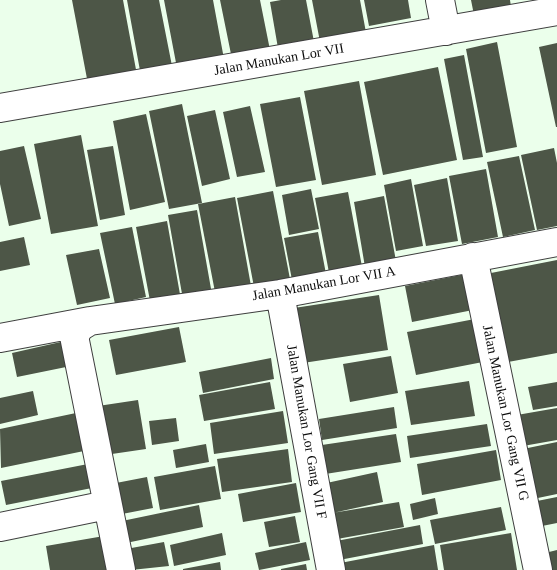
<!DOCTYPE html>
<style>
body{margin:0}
canvas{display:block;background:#ebffeb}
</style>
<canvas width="557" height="570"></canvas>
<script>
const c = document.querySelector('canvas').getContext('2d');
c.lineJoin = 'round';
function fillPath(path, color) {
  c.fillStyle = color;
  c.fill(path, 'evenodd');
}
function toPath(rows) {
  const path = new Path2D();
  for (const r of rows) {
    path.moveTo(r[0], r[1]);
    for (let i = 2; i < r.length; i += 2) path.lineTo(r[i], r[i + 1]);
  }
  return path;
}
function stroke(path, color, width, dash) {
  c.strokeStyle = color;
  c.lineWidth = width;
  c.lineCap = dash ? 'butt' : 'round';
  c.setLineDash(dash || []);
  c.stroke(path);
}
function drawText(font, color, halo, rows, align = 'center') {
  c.font = font + ' Georgia,serif';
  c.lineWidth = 5;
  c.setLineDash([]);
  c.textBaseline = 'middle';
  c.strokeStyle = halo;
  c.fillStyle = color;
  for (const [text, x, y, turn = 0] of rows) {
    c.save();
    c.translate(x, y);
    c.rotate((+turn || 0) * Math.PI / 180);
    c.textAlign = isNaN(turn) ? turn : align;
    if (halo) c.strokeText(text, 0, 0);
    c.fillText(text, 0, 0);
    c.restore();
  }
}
const building = toPath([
 [72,0,123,0,137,75,88,84],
 [127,0,159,0,173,71,141,76],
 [164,0,213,0,224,59,177,68],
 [220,0,260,0,270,50,232,59],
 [281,0,306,0,315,47,279,54,270,2],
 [312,0,360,0,367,38,321,47],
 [364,0,408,0,411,18,369,26],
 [471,0,510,0,512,13,475,20],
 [497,42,517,147,486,153,466,49],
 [557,43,557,127,556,127,539,47],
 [464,55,483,157,463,160,444,59],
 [438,67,457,160,383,175,364,82],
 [359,81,376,175,322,185,304,91],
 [300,97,316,180,276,187,260,104],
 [182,104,202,203,169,209,149,111],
 [250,106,265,172,237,177,223,112],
 [215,110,230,179,202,186,187,116],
 [146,114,165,202,130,210,113,121],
 [81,135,98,226,51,234,34,144],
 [24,146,41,219,9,226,0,184,0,151],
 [113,146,125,215,100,220,87,150],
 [554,148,557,163,557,226,537,230,521,155],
 [519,156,535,230,503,237,487,162],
 [486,169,498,237,462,244,449,176],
 [447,178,458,241,426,246,414,185],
 [411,179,423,246,396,251,384,185],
 [311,189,319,229,289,235,282,195],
 [273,191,290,279,254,287,237,198],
 [348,192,363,272,330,278,315,198],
 [384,196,396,261,365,267,354,202],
 [235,197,251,286,215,292,198,204],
 [197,210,213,300,184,305,168,215],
 [167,221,181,300,151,306,136,227],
 [132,227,146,297,115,304,100,233],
 [318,232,326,274,292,280,284,238],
 [24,237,30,265,0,271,0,242],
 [99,249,110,298,77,305,66,255],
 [557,260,557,353,508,362,491,273],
 [466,274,473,310,412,322,405,286],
 [379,295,388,350,303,363,294,308],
 [480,318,488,361,416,375,407,332],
 [179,327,186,362,116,375,109,340],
 [65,341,71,366,17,377,12,353],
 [391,356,398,393,350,402,343,364],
 [271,358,274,379,203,393,199,372],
 [469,381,475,416,411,425,405,391],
 [270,382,275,409,204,421,199,395],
 [557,382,557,406,533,410,528,387],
 [33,391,38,415,0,424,0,398],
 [138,400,146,449,105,455,98,406],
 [394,407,397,428,322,440,319,419],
 [557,408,557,440,523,446,517,415],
 [283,411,288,443,214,454,210,423],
 [76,413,84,451,1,468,0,429],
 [176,418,179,441,152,445,149,421],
 [487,424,491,446,410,458,407,436],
 [396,434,401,462,319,475,315,446],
 [557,442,557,494,533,499,523,449],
 [206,444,209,462,176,468,173,450],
 [288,449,292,482,222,492,217,459],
 [496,450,501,480,422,495,417,464],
 [88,464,92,488,6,505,1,481],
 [215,466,221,499,160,510,154,477],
 [377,472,383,502,328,514,322,484],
 [147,477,153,508,122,514,116,483],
 [296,483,301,512,243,522,238,494],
 [557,497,557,523,532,528,527,503],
 [435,498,438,514,413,520,410,504],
 [399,502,404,527,337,539,332,513],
 [199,505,203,527,126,543,122,521],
 [501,507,506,530,435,544,430,520],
 [295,516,300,542,269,547,264,522],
 [420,525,423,544,334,561,331,542],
 [222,533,226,555,174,566,170,545],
 [511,533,517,570,444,570,440,545],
 [104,536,110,570,50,570,46,546],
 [164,542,169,566,131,570,126,549],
 [306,542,310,560,259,570,255,553],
 [434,545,438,570,336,570,335,564],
 [557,550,557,570,549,570,545,553],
 [220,562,221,570,183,570,183,569],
 [306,564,307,570,281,570,281,569]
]);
const minor = toPath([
 [440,0,446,31],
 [0,108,557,11],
 [473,257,538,570],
 [280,294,331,570],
 [90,321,80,327,74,336,121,570],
 [0,338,90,321,280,294,557,242],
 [0,527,107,505]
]);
const streetNames = [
 ["Jalan Manukan Lor VII",279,60,-10],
 ["Jalan Manukan Lor VII A",324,284,-10],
 ["Jalan Manukan Lor Gang VII G",505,413,78],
 ["Jalan Manukan Lor Gang VII F",306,432,80]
];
fillPath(building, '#4d5647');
stroke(minor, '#3f3f3f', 30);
stroke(minor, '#fff', 28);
drawText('14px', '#0c0c0c', '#fff', streetNames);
</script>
